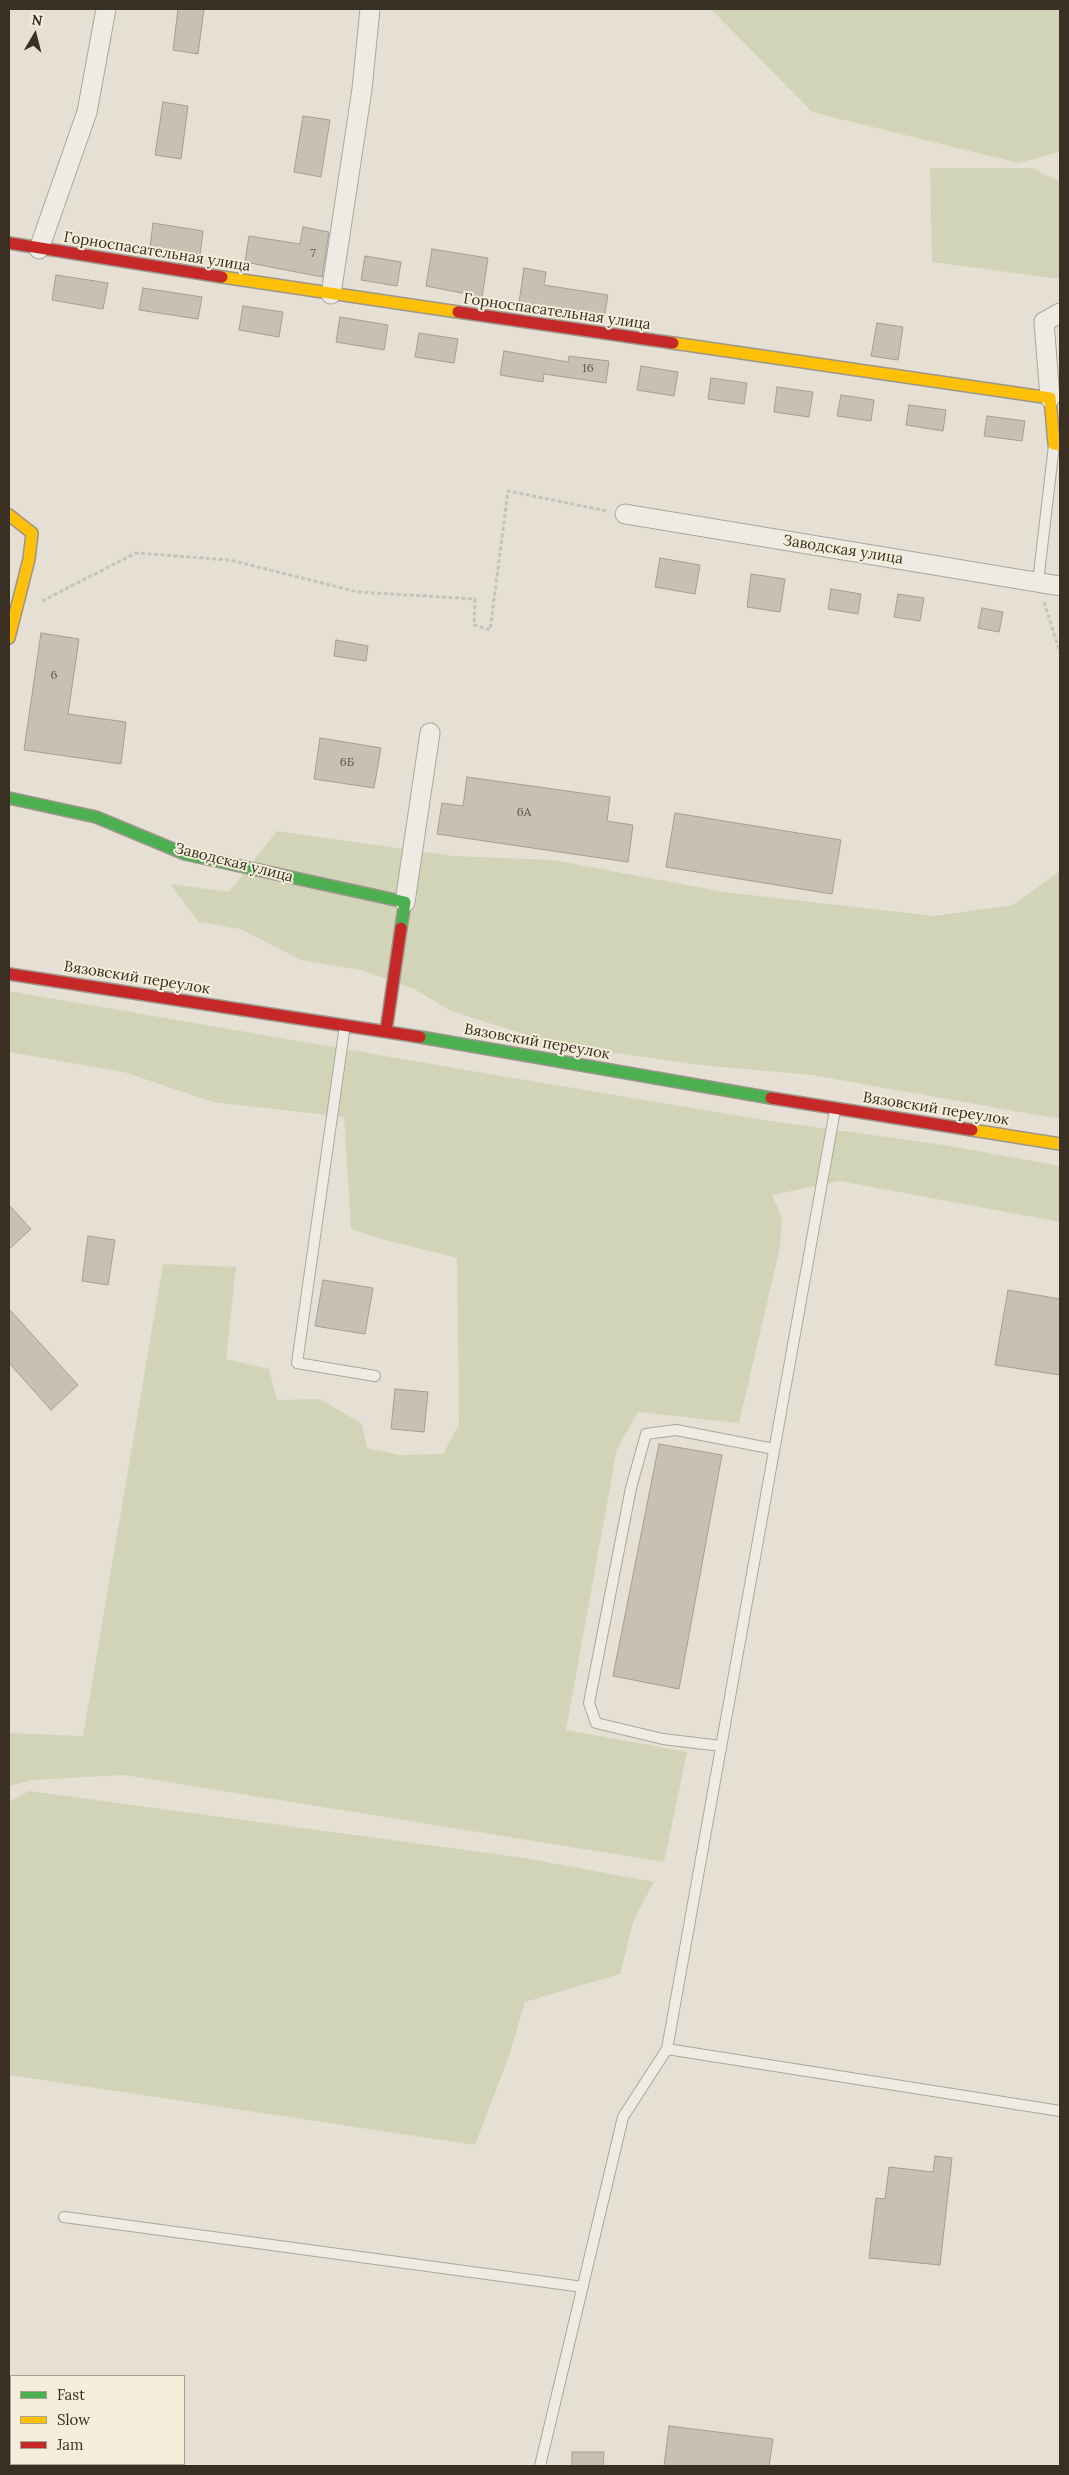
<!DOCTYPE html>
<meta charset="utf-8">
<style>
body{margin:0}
#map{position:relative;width:1069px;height:2475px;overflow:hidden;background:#e5e0d3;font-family:Lora,serif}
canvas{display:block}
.frame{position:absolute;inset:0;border:10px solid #3a2f23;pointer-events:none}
.legend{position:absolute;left:10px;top:2375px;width:175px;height:90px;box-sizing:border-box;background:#f4eedb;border:1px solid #aaa291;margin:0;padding:6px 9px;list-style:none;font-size:15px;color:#3a2f23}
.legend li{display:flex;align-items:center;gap:10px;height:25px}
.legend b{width:25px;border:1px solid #aaa291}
.north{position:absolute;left:10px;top:10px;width:50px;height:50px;-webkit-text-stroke:4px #f4eedb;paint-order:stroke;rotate:8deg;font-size:14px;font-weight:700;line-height:20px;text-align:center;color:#3a2f23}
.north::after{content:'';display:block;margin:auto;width:18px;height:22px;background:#3a2f23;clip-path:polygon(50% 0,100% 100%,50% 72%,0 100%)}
</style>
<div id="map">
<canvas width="1069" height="2475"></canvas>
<div class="frame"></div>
<ul class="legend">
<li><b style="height:6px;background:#4caf50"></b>Fast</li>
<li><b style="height:6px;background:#ffc107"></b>Slow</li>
<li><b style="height:6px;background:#c62828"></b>Jam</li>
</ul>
<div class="north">N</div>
</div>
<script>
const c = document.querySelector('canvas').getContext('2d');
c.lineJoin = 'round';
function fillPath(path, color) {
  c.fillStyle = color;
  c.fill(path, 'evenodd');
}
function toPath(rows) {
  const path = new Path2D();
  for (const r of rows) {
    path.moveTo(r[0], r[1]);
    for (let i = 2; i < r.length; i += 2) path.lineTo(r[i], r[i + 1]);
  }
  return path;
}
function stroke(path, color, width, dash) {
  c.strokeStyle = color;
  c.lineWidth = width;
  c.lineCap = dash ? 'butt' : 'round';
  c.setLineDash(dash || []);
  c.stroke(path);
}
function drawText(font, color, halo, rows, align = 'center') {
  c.font = font + ' Lora,serif';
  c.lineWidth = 4;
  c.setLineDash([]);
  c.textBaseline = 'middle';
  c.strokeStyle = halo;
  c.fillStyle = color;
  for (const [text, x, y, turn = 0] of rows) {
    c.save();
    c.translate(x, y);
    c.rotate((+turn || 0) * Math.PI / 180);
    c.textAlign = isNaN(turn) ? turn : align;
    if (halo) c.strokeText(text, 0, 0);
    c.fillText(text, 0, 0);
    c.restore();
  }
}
const green = toPath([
 [711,9,1060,9,1060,152,1018,163,812,112],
 [930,168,1032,168,1060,182,1060,279,932,262],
 [277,831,453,856,553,860,724,892,934,916,1013,905,1060,871,1060,1119,812,1075,700,1065,559,1045,451,1011,414,989,361,970,301,960,240,929,199,922,170,884,229,892],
 [9,991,466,1070,771,1121,944,1145,1060,1166,1060,1222,840,1181,772,1195,782,1218,780,1247,739,1423,638,1412,617,1449,566,1730,687,1752,664,1862,124,1775,32,1780,9,1786,9,1733,83,1736,163,1264,236,1267,226,1359,269,1369,277,1400,320,1399,362,1424,367,1448,400,1455,443,1454,459,1424,457,1258,382,1239,351,1229,344,1117,213,1102,124,1072,9,1052],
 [29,1791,525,1858,654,1882,634,1919,620,1974,525,2002,509,2056,475,2145,9,2075,9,1802]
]);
const building = toPath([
 [178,9,204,9,198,54,173,50,178,9],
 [163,102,188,106,181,159,155,155,163,102],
 [303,116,330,120,321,177,294,172,303,116],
 [153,223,203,231,200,255,150,247,153,223],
 [303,227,329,232,322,277,245,262,249,236,300,244,303,227],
 [432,249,488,258,482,297,426,286,432,249],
 [365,256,401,262,397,286,361,280,365,256],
 [524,268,546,272,544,285,608,295,604,318,519,303,524,268],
 [56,275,108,283,103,309,52,300,56,275],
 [143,288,202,297,198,319,139,310,143,288],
 [243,306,283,312,279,337,239,330,243,306],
 [340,317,388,325,384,350,336,342,340,317],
 [877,323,903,327,898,360,871,356,877,323],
 [419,333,458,339,454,363,415,357,419,333],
 [504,351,568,362,569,356,609,361,606,383,544,374,543,382,500,375,504,351],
 [641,366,678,372,674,396,637,390,641,366],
 [711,378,747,383,744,404,708,399,711,378],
 [777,387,813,392,809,417,774,412,777,387],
 [841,395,874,400,871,421,837,416,841,395],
 [909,405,946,410,943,431,906,425,909,405],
 [987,416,1025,421,1022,441,984,436,987,416],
 [660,558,700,565,695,594,655,587,660,558],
 [751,574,785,579,780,612,747,607,751,574],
 [831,589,861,594,858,614,828,609,831,589],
 [898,594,924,598,920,621,894,617,898,594],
 [982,608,1003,612,999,632,978,628,982,608],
 [41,633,79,639,68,714,126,722,121,764,24,750,41,633],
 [336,640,368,646,366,661,334,656,336,640],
 [320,738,381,748,374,788,314,779,320,738],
 [467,777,610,797,607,821,633,825,628,862,437,834,442,803,463,806,467,777],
 [675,813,841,840,832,894,666,867,675,813],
 [9,1205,31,1229,9,1249,9,1205],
 [88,1236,115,1240,108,1285,82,1281,88,1236],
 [323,1280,373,1288,365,1334,315,1326,323,1280],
 [1008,1290,1060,1299,1060,1375,995,1365,1008,1290],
 [9,1309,78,1385,51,1410,9,1363,9,1309],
 [395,1389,428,1392,424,1432,391,1429,395,1389],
 [659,1444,722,1455,679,1689,613,1676,659,1444],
 [935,2156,952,2158,940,2265,869,2258,876,2198,885,2199,889,2167,933,2172,935,2156],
 [669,2426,773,2439,769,2466,664,2466,669,2426],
 [572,2452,604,2452,603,2466,572,2466,572,2452]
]);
const path = toPath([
 [42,601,136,553,230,560,358,592,475,599,474,625,490,630,508,491,607,511],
 [1044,602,1060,653]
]);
const lane = toPath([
 [1038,582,1054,445],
 [345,1025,297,1363,375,1376],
 [721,1746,663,1739,596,1723,589,1703,631,1488,646,1434,676,1430,774,1449],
 [667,2049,1060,2111],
 [64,2217,583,2287],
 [540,2466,623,2117,667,2049,835,1110]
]);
const street = toPath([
 [39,249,87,112,106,9],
 [331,294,362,89,370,9],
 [1050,398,1044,322,1060,313],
 [625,514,1060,586],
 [405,902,430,733]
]);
const fast = toPath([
 [9,798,96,817,185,854,405,902,401,928],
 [420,1037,771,1098]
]);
const slow = toPath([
 [222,277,458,312],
 [673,343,1050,398,1054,444,1060,445],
 [9,515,32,533,29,559,9,638],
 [972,1130,1060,1144]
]);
const jam = toPath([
 [9,243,222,277],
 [458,312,673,343],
 [9,974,420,1037],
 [386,1031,401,928],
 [771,1098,972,1130]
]);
const numberNames = [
 ["7",313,254],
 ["16",588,369],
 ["6",54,676],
 ["6Б",347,763],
 ["6А",524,813]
];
const streetNames = [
 ["Горноспасательная улица",157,252,9],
 ["Горноспасательная улица",557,312,8],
 ["Заводская улица",843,550,9],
 ["Заводская улица",234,863,14],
 ["Вязовский переулок",137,978,9],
 ["Вязовский переулок",537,1042,10],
 ["Вязовский переулок",936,1109,9]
];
fillPath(green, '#d2d4b7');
fillPath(building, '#c9c0b4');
stroke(building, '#a59d92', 1);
stroke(lane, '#aba69b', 12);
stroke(street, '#aba69b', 21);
stroke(fast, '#9b958b', 14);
stroke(slow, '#9b958b', 14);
stroke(jam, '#9b958b', 14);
stroke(path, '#c6c3bb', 3, [4, 2.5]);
stroke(lane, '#eeebe4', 10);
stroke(street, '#eeebe4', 19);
stroke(fast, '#4caf50', 11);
stroke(slow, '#ffc107', 11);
stroke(jam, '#c62828', 11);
drawText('12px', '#5e5347', null, numberNames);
drawText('15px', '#3a2f23', '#f4eedb', streetNames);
</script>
